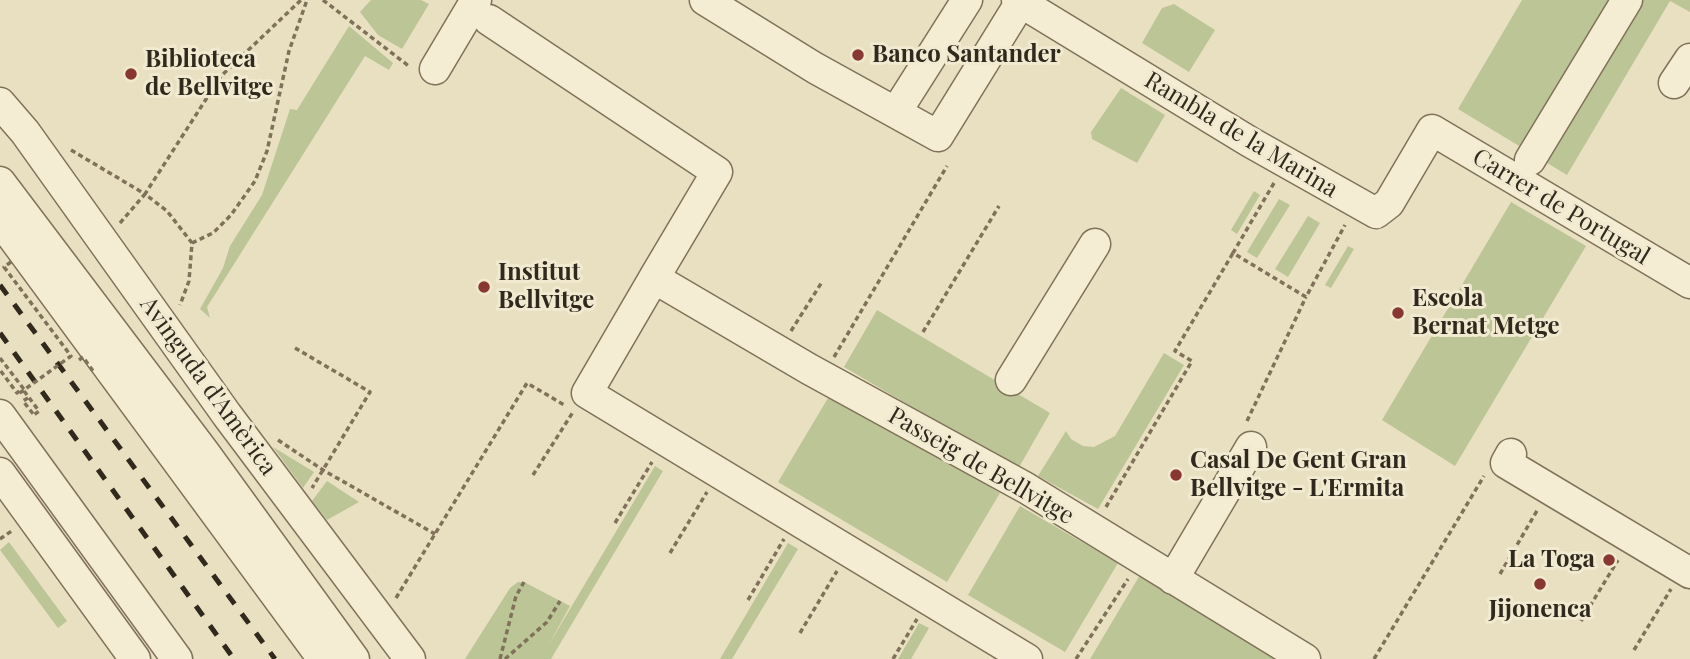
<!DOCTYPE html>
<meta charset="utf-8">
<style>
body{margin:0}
canvas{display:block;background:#e9e0c1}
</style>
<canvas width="1690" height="659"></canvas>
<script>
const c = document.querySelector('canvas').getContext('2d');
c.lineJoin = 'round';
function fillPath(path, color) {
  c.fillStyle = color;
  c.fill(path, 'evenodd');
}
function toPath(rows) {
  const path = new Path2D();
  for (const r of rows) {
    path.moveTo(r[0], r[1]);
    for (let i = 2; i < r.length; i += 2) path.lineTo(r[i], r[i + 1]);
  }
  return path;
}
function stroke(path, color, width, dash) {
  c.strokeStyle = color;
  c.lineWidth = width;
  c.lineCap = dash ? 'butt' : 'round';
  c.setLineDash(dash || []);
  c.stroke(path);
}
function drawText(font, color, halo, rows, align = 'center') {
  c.font = font + ' "Playfair Display",serif';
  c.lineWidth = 6;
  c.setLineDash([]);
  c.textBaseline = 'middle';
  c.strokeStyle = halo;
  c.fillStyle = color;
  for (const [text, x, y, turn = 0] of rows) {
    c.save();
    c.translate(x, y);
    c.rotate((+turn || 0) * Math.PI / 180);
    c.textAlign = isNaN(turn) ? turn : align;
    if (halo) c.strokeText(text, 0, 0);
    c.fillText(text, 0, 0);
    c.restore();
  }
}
const green = toPath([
 [371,0,421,0,429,4,402,49,378,35,360,12],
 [1522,0,1690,0,1690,12,1670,1,1567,175,1458,109],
 [1174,4,1215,30,1189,72,1142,43,1162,8],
 [349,26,393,63,389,70,365,56,207,307,210,318,200,309,223,268,230,246,262,195,290,109,297,110],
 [1121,88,1165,115,1137,163,1092,139,1091,132],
 [1254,191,1260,195,1237,234,1231,230],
 [1279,199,1290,205,1257,258,1247,252],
 [1511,202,1586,246,1455,466,1382,420],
 [1308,216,1320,223,1288,277,1275,269],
 [1348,246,1354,249,1331,288,1325,285],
 [877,310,1050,413,1018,469,844,367],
 [1164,353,1184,365,1098,509,1038,476,1066,431,1071,439,1083,446,1094,447,1115,436],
 [831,393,1000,493,947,582,778,482],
 [273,447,314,472,303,488],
 [655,466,663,471,551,659,465,659,510,588,518,582,524,582,570,606,548,646],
 [327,481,359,502,327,520,312,501],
 [1020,506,1118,563,1065,652,968,595],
 [9,542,67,621,58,628,0,550],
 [788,543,798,549,732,659,720,659],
 [1140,575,1282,659,1090,659],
 [919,623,929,628,911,659,898,659]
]);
const path = toPath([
 [323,0,410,67],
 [71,150,145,194,221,76,301,0],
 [1274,183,1233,253,1306,297,1345,225],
 [120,223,145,194,167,211,192,243,189,281,180,305],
 [192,243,213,233,231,215,255,181,267,151,289,51,307,0],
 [791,331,822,282],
 [923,332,999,206],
 [295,348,370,392,312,488],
 [834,357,947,166],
 [0,358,23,388,17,393,0,370],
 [24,391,39,411,34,415],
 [1247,421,1306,297],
 [278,440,323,470,435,534],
 [533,475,573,412],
 [1106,507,1192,361,1175,351,1233,253],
 [615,523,652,462],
 [0,539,13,530],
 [670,553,707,492],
 [1500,574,1538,509],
 [396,598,527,383,566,406],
 [748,600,784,539],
 [1581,621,1618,560],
 [800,633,837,571],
 [1634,650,1671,589],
 [500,659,516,596,524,582],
 [505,659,547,622,560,601],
 [893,659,917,619],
 [1076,659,1128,579],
 [1374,659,1484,476]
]);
const minor = toPath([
 [705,0,815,68,938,136,1022,0],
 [1017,0,1250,142,1376,213,1389,203,1432,130,1690,283],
 [489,20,717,172,654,278,809,369,1026,488,1305,659],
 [435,69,476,0],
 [1674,83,1690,59],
 [0,103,25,132,227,415,410,659],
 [896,112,967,0],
 [1530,160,1627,0],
 [0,182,204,452,354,659],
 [0,220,323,659],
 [654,278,587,393,1027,659],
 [1011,380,1095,244],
 [0,415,177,659],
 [1511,454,1506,463,1690,573],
 [0,473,135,659],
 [1173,579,1251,447]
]);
const rail = toPath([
 [0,285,275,659],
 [0,333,234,659]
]);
const pathBridge = toPath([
 [11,262,4,267,71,356,17,395],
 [79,360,83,357,93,371],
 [28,398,23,401,34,415]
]);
const markers = [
 [858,55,7,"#893731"],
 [131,74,7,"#893731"],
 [484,287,7,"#893731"],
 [1398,313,7,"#893731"],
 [1176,475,7,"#893731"],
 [1609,560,7,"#893731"],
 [1540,584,7,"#893731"]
];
const poiNames = [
 ["Banco Santander",872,55],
 ["Biblioteca",145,60],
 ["de Bellvitge",145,88],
 ["Institut",498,273],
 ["Bellvitge",498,301],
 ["Escola",1412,299],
 ["Bernat Metge",1412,327],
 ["Casal De Gent Gran",1190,461],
 ["Bellvitge - L'Ermita",1190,489],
 ["La Toga",1595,560,"right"],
 ["Jijonenca",1540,610,"center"]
];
const streetNames = [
 ["Rambla de la Marina",1241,135,31],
 ["Carrer de Portugal",1561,207,31],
 ["Avinguda d'Amèrica",208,386,54],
 ["Passeig de Bellvitge",981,466,30]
];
fillPath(green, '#bcc596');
stroke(minor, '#80715a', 33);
stroke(path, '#80715a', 3.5, [5, 3.5]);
stroke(minor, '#f5edd3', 30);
stroke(rail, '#31291d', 5, [12, 12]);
stroke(pathBridge, '#80715a', 3.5, [5, 3.5]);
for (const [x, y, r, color] of markers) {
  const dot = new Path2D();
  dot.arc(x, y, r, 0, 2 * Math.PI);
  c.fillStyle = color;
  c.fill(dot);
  stroke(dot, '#f1ead0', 2.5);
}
drawText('bold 24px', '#31291d', '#f1ead0', poiNames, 'left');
drawText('24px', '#31291d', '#f1ead0', streetNames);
</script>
